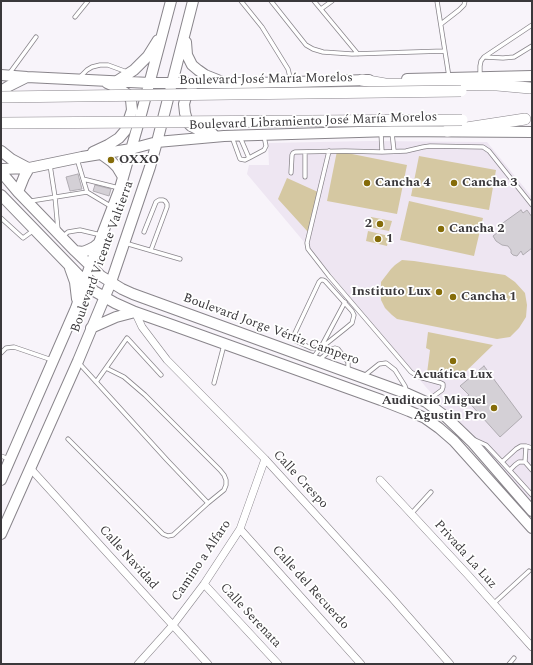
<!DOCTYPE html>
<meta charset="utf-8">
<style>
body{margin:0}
#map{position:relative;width:533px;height:665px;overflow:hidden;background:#f8f4fa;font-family:Spectral,serif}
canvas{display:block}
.frame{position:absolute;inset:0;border:2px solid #3a383b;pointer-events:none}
</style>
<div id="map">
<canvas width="533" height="665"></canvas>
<div class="frame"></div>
</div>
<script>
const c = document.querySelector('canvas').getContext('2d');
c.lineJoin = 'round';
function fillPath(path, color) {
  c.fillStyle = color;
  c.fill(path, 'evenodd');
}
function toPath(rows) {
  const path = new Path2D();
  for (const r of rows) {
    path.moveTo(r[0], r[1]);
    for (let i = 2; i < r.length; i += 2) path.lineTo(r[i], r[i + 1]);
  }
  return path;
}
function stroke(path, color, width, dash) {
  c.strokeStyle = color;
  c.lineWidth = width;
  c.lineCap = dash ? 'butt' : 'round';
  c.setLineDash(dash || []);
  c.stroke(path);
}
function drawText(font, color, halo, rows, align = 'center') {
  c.font = font + ' Spectral,serif';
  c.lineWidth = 3.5;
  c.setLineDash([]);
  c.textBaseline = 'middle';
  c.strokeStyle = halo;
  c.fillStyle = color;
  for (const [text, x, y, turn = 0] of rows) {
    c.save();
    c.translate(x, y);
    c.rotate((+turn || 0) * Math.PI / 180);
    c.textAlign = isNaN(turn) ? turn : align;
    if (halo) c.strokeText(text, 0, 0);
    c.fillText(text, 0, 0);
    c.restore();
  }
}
const built = toPath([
 [371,141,487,142,532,197,532,507,425,386,247,174,249,165,269,165,268,143]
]);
const green = toPath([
 [337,151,407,165,397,214,327,201],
 [419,156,496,170,489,210,411,196],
 [287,178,318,192,308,232,278,199],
 [409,201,483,218,474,256,400,240],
 [371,217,392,221,389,231,369,227],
 [368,231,389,236,387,246,366,241],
 [402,260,414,261,505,275,515,282,525,293,527,305,526,317,519,328,510,337,497,339,397,319,392,315,385,308,381,300,381,282,391,269,395,265],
 [428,332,493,345,457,380,427,373,430,350,426,348]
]);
const building = toPath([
 [78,174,82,189,70,191,66,177,78,174],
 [95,185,111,189,109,196,93,191,95,185],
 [521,210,523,213,527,210,532,217,532,248,523,255,521,251,517,256,513,255,511,253,511,250,508,246,502,245,496,241,493,236,502,229,500,225,521,210],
 [484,366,522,417,500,437,465,398,469,395,460,386,484,366]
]);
const lane = toPath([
 [241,1,262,27,288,69,291,81],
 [271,1,306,45,313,49,323,52,352,54,444,51],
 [314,1,358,54],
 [437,1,449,77],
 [321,9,332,1],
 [75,17,88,1],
 [441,24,459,10,464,5,465,1],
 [485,57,503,58,514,57,532,46],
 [9,74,36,37],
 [480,75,480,66,481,61,484,57,532,25],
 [80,77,87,70,92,67,100,65,108,65,127,72],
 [381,133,382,152],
 [392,133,394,151],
 [232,137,240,159,245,160,249,158,240,137],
 [329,151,307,243,308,249,329,276,411,372,419,377,441,383,443,384,443,387,442,390,427,401],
 [249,158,264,150,266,146,264,136],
 [77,159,87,192],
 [50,165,55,197,58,230],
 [291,173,292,155,293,153,295,152,345,151,382,152,406,151,423,147,430,146,483,147,489,151,532,205],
 [305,177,305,152],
 [83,179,119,188],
 [31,201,87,192,112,207],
 [1,218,23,238,34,230],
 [144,232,156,202,159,200,163,200,165,201,167,204,167,207,151,250],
 [62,237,68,232,80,230,101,235],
 [125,243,180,259],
 [321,280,323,280,325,281,352,311,354,315,352,323,346,328,326,344,317,348,311,348,296,341,294,338,294,335,319,282,321,280],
 [1,353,6,348,14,347,52,360],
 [312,359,321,347,345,302],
 [319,360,332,349,335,348,338,349,348,362,348,371],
 [106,368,127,338,161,375],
 [364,376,379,364,386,363,395,370,405,386,407,393],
 [96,382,106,368,124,377,145,395,220,470,224,475,226,480,226,485,224,490,208,503],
 [214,383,224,345],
 [68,439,163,534,168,536,173,535,208,503,167,460,78,362],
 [475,440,486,445,502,462,516,449,521,446,526,446,532,448],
 [1,456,9,459],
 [502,462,532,495],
 [525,462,526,446],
 [510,470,515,465,519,462,525,462,532,470],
 [411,514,431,492],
 [493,604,529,571],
 [509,664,514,658]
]);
const street = toPath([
 [135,312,142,327,167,360,265,459,392,598,450,664],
 [30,468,208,664],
 [380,480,468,575,532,647],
 [240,529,361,664],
 [204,584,278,664],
 [138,664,173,625,204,584,240,529,265,459]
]);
const secondary = toPath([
 [186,42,187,55,192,65,198,70,205,75,220,81],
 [1,75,27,77,150,83,255,83,369,80],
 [407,79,532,76],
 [117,81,134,70,148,56,158,40],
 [192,90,186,97,184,104,185,113,188,123,191,126,199,130,213,134],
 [1,91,9,86,27,77],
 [1,151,11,159,28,168],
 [93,152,108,145,119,138,125,131,132,110,131,100,127,94,118,88,107,83],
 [101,154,112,162,117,167,123,177],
 [1,169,29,168,82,157,131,149,157,142,224,136,392,131,532,132],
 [1,172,18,192,75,251,101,276,122,289,133,294,408,394,426,402,446,417,473,443,532,511],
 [18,192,24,177,29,168],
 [1,195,94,291,115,303,135,312,172,325,381,400,409,411,425,418,439,428,454,441,532,528],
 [75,251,83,252,88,250,94,247,100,242],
 [70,268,75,282,77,299],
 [91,328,116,317,135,312],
 [1,480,76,308,90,266,120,188,142,111,171,1],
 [1,534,78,361,111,282,150,167,157,142,193,1]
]);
const primary = toPath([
 [362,80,385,84,497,85,530,88],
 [447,131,525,119]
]);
const primaryBridge = toPath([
 [1,97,461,91],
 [1,123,462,120]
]);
const markers = [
 [111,160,4,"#856c09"],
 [367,183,4,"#856c09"],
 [454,183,4,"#856c09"],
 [380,224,4,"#856c09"],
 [441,229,4,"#856c09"],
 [378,239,4,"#856c09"],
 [439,292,4,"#856c09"],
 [453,297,4,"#856c09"],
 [453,361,4,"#856c09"],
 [494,408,4,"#856c09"]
];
const streetNames = [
 ["Boulevard José María Morelos",266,80,-1],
 ["Boulevard Libramiento José María Morelos",313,122,-2],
 ["Boulevard Vicente Valtierra",103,257,-70],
 ["Boulevard Jorge Vértiz Campero",271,330,20],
 ["Calle Crespo",300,480,47],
 ["Privada La Luz",465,555,48],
 ["Calle Navidad",128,558,48],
 ["Camino a Alfaro",202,561,-56],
 ["Calle del Recuerdo",310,588,48],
 ["Calle Serenata",250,616,47]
];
const poiNames = [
 ["OXXO",119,160],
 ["Cancha 4",375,183],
 ["Cancha 3",462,183],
 ["2",372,224,"right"],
 ["Cancha 2",449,229],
 ["1",386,239],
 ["Instituto Lux",431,292,"right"],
 ["Cancha 1",461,297],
 ["Acuática Lux",453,375,"center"],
 ["Auditorio Miguel",486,401,"right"],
 ["Agustin Pro",486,416,"right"]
];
fillPath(built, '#eee6f2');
fillPath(green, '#d5c8a2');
fillPath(building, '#d4d0d6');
stroke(building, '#b0acb2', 1);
stroke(lane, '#89858b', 5);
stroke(street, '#89858b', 8);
stroke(secondary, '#89858b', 12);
stroke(primary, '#89858b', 12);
stroke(lane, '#fff', 3.5);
stroke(street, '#fff', 7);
stroke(secondary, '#fff', 10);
stroke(primary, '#fff', 11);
stroke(primaryBridge, '#89858b', 12, []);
stroke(primaryBridge, '#fff', 11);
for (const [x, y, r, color] of markers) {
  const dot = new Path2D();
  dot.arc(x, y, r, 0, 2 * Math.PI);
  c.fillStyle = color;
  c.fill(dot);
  stroke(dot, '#fff', 1.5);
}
drawText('13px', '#3a383b', '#fff', streetNames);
drawText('bold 13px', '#3a383b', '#fff', poiNames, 'left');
</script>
